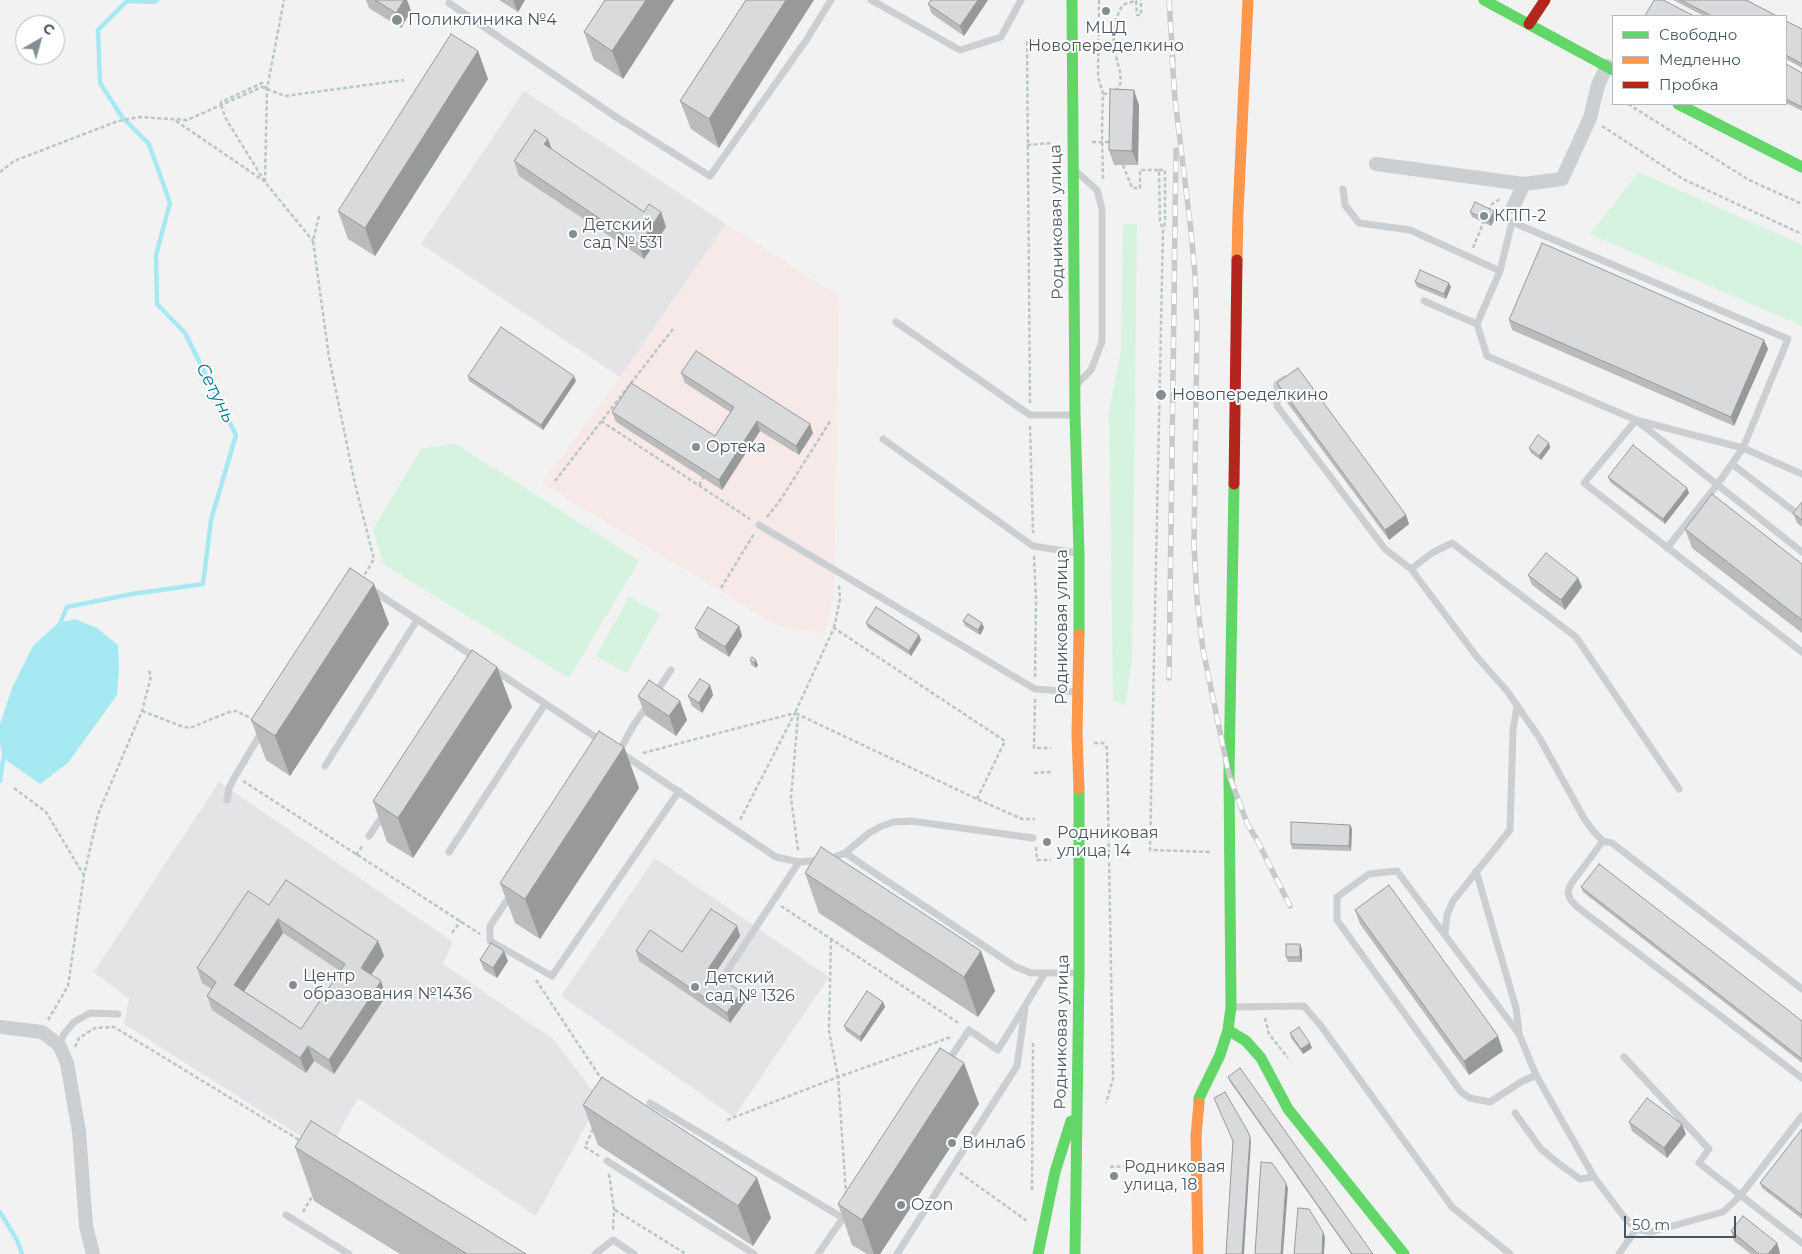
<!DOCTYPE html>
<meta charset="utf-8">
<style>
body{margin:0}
#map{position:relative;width:1802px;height:1254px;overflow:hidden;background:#f3f2f2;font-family:Montserrat,sans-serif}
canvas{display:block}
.legend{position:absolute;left:1612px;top:15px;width:175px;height:90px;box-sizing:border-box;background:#fff;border:1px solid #b5bbc0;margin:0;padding:6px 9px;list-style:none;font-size:15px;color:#475661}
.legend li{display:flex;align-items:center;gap:10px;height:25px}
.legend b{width:25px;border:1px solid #b5bbc0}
.north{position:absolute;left:15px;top:15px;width:50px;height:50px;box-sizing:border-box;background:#fff;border:1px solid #b5bbc0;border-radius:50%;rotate:38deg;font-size:14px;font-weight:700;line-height:20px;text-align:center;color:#475661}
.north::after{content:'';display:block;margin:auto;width:18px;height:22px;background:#838d94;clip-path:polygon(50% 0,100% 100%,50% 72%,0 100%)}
.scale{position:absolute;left:1624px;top:1216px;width:112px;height:22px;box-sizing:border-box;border:2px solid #475661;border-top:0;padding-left:6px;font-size:15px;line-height:18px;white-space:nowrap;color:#475661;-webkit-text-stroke:4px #fff;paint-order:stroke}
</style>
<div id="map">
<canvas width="1802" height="1254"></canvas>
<ul class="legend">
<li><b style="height:6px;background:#63d668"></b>Свободно</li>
<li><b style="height:6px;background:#ff974d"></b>Медленно</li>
<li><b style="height:6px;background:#b3261e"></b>Пробка</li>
</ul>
<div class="north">С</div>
<div class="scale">50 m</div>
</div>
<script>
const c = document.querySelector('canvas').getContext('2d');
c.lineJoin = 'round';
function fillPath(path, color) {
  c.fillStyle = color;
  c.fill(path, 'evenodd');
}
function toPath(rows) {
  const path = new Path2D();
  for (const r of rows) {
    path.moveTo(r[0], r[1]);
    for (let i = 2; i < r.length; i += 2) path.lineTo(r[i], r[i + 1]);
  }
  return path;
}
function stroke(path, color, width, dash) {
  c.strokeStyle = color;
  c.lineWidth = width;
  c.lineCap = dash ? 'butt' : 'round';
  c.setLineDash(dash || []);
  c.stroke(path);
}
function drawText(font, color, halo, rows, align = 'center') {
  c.font = font + ' Montserrat,sans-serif';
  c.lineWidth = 4;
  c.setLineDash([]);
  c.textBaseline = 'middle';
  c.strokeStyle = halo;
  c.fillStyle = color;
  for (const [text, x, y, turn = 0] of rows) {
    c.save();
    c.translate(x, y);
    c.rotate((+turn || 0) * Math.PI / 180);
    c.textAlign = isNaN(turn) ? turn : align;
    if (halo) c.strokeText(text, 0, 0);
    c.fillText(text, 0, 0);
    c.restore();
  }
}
const education = toPath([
 [524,91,726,224,620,377,421,244],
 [219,782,453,942,443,964,553,1039,600,1100,536,1216,358,1098,327,1153,124,1024,129,999,94,972],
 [655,858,829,977,734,1117,561,996]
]);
const medical = toPath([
 [726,224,839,296,834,595,825,634,778,626,542,483,620,377]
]);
const green = toPath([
 [1639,172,1802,245,1802,326,1590,234],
 [1123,224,1137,224,1132,659,1125,705,1113,700,1109,412,1121,349],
 [455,443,639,561,569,678,384,565,373,529,421,449],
 [629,597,660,614,627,673,596,656]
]);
const water = toPath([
 [75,619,97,628,118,645,119,669,117,695,68,763,40,784,3,758,0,744,0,724,12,688,33,646,58,623]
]);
const stream = toPath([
 [59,626,67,607,132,594,203,584,211,520,236,435,185,333,157,304,156,255,170,203,149,144,122,117,100,83,98,30,127,1,154,2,157,0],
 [0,781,4,754],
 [0,1212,17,1240,22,1254]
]);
const path = toPath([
 [1099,0,1098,77,1103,94,1102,129,1103,180],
 [1103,94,1112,93,1118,88,1121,82,1120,72,1113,45,1116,19,1122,6,1127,3,1136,1,1137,15,1141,15,1141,0],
 [1628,104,1749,180,1802,204],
 [221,105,226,119,265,182,313,241],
 [221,105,221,102,262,83,267,89],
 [176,121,264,181],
 [1602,126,1683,179,1802,234],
 [1092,142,1112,142],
 [1027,145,1051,143],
 [1123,165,1132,188,1140,188,1140,170,1159,170,1160,221,1163,230,1150,850,1212,852],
 [1159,170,1165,170,1165,222,1164,229],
 [0,172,14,161,118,121,139,117,187,120,262,87,285,96,404,80],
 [265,182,267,89,284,0],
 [1488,211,1492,204,1500,199],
 [319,216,313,241,329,357,355,484,374,559,362,579],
 [1473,248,1484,221],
 [1030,403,1027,42,1043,40],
 [601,421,750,519],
 [1030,426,1033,533],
 [555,481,673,329],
 [699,485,703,478],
 [767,517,779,502,831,420],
 [1034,556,1036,600,1035,678],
 [721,588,754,534],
 [834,628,840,599,839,585],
 [1035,699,1034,748,1051,748],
 [142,711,181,726,190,728,229,712,236,711,253,719],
 [1094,743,1103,743,1107,748,1113,1079,1106,1103],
 [643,753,795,713,740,820],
 [1034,773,1051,772],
 [243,781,480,934],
 [14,788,46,812,83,874],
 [977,799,1005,741,834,628,795,713,977,799,1022,819,1035,819],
 [1036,847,1037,860,1051,860],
 [798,850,791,798,798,715],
 [356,855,363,845],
 [781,906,960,1024],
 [452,933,461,921],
 [831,939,829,1031,838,1077,846,1194],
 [536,980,602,1080],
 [1265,1018,1269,1034,1288,1058],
 [48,1020,68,986,84,875,98,814,142,711,151,676,148,669],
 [75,1047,79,1038,95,1028,114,1027,301,1141],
 [727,1120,838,1077,951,1037],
 [593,1129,585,1147,599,1156],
 [1110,1167,1180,1163],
 [960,1173,1027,1221],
 [609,1174,614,1209,613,1231],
 [1032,1190,1033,1041],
 [615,1210,686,1254],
 [303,1212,314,1193]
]);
const lane = toPath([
 [871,0,960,50,1001,37,1021,0],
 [449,3,616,117,710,176,807,39,831,0],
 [1078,173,1097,190,1102,209,1102,342,1091,370,1078,383],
 [1343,189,1345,205,1359,223,1410,230,1500,271,1477,324,1487,356,1636,420,1802,552],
 [1500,271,1512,222,1788,339,1743,448,1717,485,1667,548],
 [1424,301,1477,324],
 [896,322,1030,415,1075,415],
 [1285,379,1277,384,1277,406,1385,549,1411,569,1477,657,1507,691,1539,737,1585,820,1594,832,1603,841,1612,843,1802,989],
 [883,439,1033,546,1077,553],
 [1732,464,1795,512],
 [1802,474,1743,448,1636,420,1584,483,1802,652],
 [759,525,1035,689,1076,692],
 [1411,569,1432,553,1452,543,1576,637,1679,789],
 [372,590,476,658],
 [493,669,603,742],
 [655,694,671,670],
 [619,752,633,726,649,703],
 [621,753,776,857,799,862,829,859,845,853,869,833,882,826,894,822,911,821,1033,838],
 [325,766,417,620],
 [227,800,229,788,233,780,261,733],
 [369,836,384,814],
 [1603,841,1571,884,1568,892,1570,899,1576,906,1802,1078],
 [449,852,545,704],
 [845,853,1014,966,1031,973,1077,973],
 [1476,871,1516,1008,1519,1032],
 [512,893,490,926,490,941,552,976,679,791],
 [1445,934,1447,915,1453,901,1510,830,1513,730,1517,706],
 [727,971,799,862],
 [1233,1007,1304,1006,1321,1026,1452,1207,1510,1254],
 [59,1045,64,1034,74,1022,90,1013,118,1014],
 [1624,1057,1709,1149,1699,1163,1802,1243],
 [947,1063,969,1030,998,1050,1045,973],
 [1536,1075,1521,1082,1490,1102,1470,1098,1461,1092,1337,920,1337,897,1369,874,1397,871,1519,1034,1536,1075,1594,1177,1624,1217,1636,1229,1651,1232,1723,1212,1740,1196,1802,1116],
 [650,1103,843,1218],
 [1515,1113,1541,1149,1558,1163,1580,1179,1594,1177],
 [607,1161,754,1254],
 [286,1215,349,1254],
 [595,1254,613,1240,634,1254],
 [818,1254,848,1211],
 [897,1254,1017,1066,1025,1009],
 [1619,1254,1636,1229]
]);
const street = toPath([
 [1376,164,1524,184,1513,207],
 [1524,184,1562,179,1590,118,1598,85,1607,66],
 [0,1027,42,1032,59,1045,67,1063,79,1132,86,1226,93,1254]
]);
const fast = toPath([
 [1072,0,1075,415,1079,553,1079,634],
 [1484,0,1613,70],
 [1678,104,1802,167],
 [1228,1030,1246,1041,1261,1058,1288,1109,1404,1254],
 [1199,1103,1199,1098,1220,1055,1228,1030,1231,1007,1229,775,1234,484],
 [1038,1254,1055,1172,1071,1121],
 [1075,1254,1079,973,1079,789]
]);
const slow = toPath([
 [1237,260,1238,213,1248,0],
 [1079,634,1077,735,1079,789],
 [1198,1254,1196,1136,1199,1103]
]);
const jam = toPath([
 [1529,24,1545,0],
 [1234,484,1237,260]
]);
const rail = toPath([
 [1169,0,1173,62],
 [1172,57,1175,99,1191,231,1195,275,1197,328,1194,545,1197,600,1203,650,1229,775,1247,823,1257,840,1290,906],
 [1169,678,1176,150]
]);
const wall = toPath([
 [366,0,407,0,411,11,401,28,369,8],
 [499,0,525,0,518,12],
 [605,0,674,0,623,79,594,60,584,32],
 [746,0,719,148,691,129,680,101],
 [931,0,988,0,964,36,932,14,928,4],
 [1673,0,1746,0,1777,16,1704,16],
 [1786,21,1802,29,1802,68,1786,59],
 [478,51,488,79,375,256,348,239,338,211],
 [1786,64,1802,73,1802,111,1786,103],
 [1139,105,1138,165,1114,165,1109,150],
 [552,150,644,212,661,212,666,227,644,259,519,176,514,161],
 [1470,212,1496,216,1491,226,1472,217],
 [1415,282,1451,287,1446,299,1417,287],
 [1509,320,1764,340,1768,349,1734,426,1512,330],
 [681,373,813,433,799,455,760,431,722,490,616,422,612,412,715,436,730,412,685,383],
 [468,376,576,381,543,430,469,381],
 [1277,383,1406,515,1409,524,1389,540,1280,393],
 [1549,443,1550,448,1541,460,1531,453,1529,448],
 [1608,477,1687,488,1689,493,1665,524,1610,482],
 [1802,502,1802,527,1797,523,1793,513],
 [1685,529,1802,564,1802,633,1692,548],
 [1528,575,1578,578,1582,587,1565,610,1532,585],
 [374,584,389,624,290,776,266,760,251,720],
 [963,621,982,623,984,628,980,635,965,626],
 [866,623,919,635,921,640,911,656,868,628],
 [739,626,742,636,729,657,699,638,695,628],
 [750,660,758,665,756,668,751,665],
 [710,685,713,695,702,713,692,706,688,696],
 [638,696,680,701,687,720,676,736,645,715],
 [512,707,413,858,387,842,373,801],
 [624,747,639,788,540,939,515,923,500,883],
 [1350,825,1352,829,1351,851,1292,849,1291,844],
 [805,873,981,951,995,991,978,1017,819,913],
 [1581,887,1802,1021,1802,1063,1583,892],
 [269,905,378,941,384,956,371,975,386,996,334,1074,314,1061,306,1073,212,1010,207,996,212,989,202,983,197,968],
 [283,933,340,971,301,1029,244,991],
 [1355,910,1503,1051,1469,1075,1360,924],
 [737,926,740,936,715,974,741,992,745,1002,730,1023,639,961,636,951,682,952],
 [1302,949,1302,962,1288,962,1286,957],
 [480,960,508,961,497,978,484,970],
 [883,1002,885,1007,861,1042,846,1031,844,1026],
 [1290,1033,1312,1048,1303,1054,1291,1038],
 [964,1063,979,1104,880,1254,867,1254,852,1245,838,1204],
 [1228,1077,1373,1254,1351,1254,1230,1082],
 [583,1105,757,1178,771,1218,753,1246,598,1145],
 [1629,1122,1686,1134,1667,1158,1632,1131],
 [1802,1129,1802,1219,1762,1188,1760,1183],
 [295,1147,526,1254,400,1254,314,1201],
 [1731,1231,1777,1243,1780,1253,1779,1254,1751,1254,1734,1241]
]);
const shadedWall = toPath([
 [404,0,407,0,411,11,401,28,396,13],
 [513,0,525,0,518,12],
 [646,0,674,0,623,79,612,51],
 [786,0,814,0,719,148,709,119],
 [978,0,988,0,964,36,960,26],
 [478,51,488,79,375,256,365,228],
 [1134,90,1139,105,1138,165,1132,151],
 [548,139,553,153,544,144],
 [1494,211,1496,216,1491,226,1489,221],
 [661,212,666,227,644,259,639,245],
 [1449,283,1451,287,1446,299,1444,294],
 [1764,340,1768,349,1734,426,1731,417],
 [574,376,576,381,543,430,541,425],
 [757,421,760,431,722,490,719,480],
 [810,424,813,433,799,455,796,446],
 [1549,443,1550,448,1541,460,1539,456],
 [1687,488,1689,493,1665,524,1663,519],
 [1406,515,1409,524,1389,540,1385,530],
 [1578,578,1582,587,1565,610,1561,600],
 [374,584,389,624,290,776,275,736],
 [982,623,984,628,980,635,978,630],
 [739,626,742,636,729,657,725,647],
 [919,635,921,640,911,656,909,651],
 [756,660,758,665,756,668,754,663],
 [497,667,512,707,413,858,398,818],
 [710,685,713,695,702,713,699,703],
 [680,701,687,720,676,736,669,716],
 [624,747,639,788,540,939,525,899],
 [1350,825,1352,829,1351,851,1349,846],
 [278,919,283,933,239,999,234,985],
 [737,926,740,936,711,979,708,969],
 [378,941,384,956,366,982,361,968],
 [1300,944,1302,949,1302,962,1300,957],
 [504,951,508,961,497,978,493,968],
 [981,951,995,991,978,1017,964,977],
 [381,981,386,996,334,1074,329,1060],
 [741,992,745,1002,730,1023,727,1013],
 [883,1002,885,1007,861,1042,860,1037],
 [1498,1036,1503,1051,1469,1075,1464,1061],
 [1310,1043,1312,1048,1303,1054,1301,1049],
 [308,1046,314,1061,306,1073,300,1058],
 [964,1063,979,1104,880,1254,874,1254,862,1220],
 [1682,1124,1686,1134,1667,1158,1664,1148],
 [1250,1137,1251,1141,1244,1254,1242,1254],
 [757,1178,771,1218,753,1246,738,1206],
 [1286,1183,1288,1188,1283,1254,1281,1254],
 [1323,1232,1325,1237,1324,1254,1322,1254],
 [1777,1243,1780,1253,1779,1254,1768,1254]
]);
const building = toPath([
 [375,0,404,0,396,13,375,0],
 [605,0,646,0,612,51,584,32,605,0],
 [746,0,786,0,709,119,680,101,746,0],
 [931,0,978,0,960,26,928,4,931,0],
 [1654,0,1663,0,1694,16,1645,16,1654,0],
 [1681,0,1746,0,1777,16,1712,16,1681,0],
 [1786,21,1802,29,1802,64,1786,55,1786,21],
 [451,34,478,51,365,228,338,211,451,34],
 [1786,64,1802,73,1802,107,1786,99,1786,64],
 [1110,89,1134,90,1132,151,1109,150,1110,89],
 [535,130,548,139,544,144,644,212,649,204,661,212,639,245,514,161,535,130],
 [1475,202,1494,211,1489,221,1470,212,1475,202],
 [1542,243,1764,340,1731,417,1509,320,1542,243],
 [1420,270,1449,283,1444,294,1415,282,1420,270],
 [501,327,574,376,541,425,468,376,501,327],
 [696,351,810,424,796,446,757,421,719,480,612,412,631,383,715,436,734,407,681,373,696,351],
 [1298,368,1406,515,1385,530,1277,383,1298,368],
 [1538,435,1549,443,1539,456,1529,448,1538,435],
 [1633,445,1687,488,1663,519,1608,477,1633,445],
 [1712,494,1802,564,1802,620,1685,529,1712,494],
 [1802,502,1802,520,1793,513,1802,502],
 [1546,553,1578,578,1561,600,1528,575,1546,553],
 [350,568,374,584,275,736,251,720,350,568],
 [708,607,739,626,725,647,695,628,708,607],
 [876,607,919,635,909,651,866,623,876,607],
 [968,614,982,623,978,630,963,621,968,614],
 [472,650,497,667,398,818,373,801,472,650],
 [752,657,756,660,754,663,750,660,752,657],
 [700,679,710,685,699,703,688,696,700,679],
 [649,680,680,701,669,716,638,696,649,680],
 [599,731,624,747,525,899,500,883,599,731],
 [1291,822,1350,825,1349,846,1291,844,1291,822],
 [821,847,981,951,964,977,805,873,821,847],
 [1599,864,1802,1021,1802,1059,1581,887,1599,864],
 [286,880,378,941,361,968,381,981,329,1060,308,1046,300,1058,207,996,216,982,197,968,248,891,269,905,286,880],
 [278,919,345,964,301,1029,234,985,278,919],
 [1389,885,1498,1036,1464,1061,1355,910,1389,885],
 [711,909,737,926,708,969,741,992,727,1013,636,951,650,930,682,952,711,909],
 [491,943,504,951,493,968,480,960,491,943],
 [1286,944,1300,944,1300,957,1286,957,1286,944],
 [867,991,883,1002,860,1037,844,1026,867,991],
 [1299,1027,1310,1043,1301,1049,1290,1033,1299,1027],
 [940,1048,964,1063,862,1220,838,1204,940,1048],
 [1240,1068,1373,1254,1352,1254,1228,1077,1240,1068],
 [602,1077,757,1178,738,1206,583,1105,602,1077],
 [1225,1092,1247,1130,1250,1137,1242,1254,1226,1254,1233,1141,1214,1098,1225,1092],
 [1647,1098,1682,1124,1664,1148,1629,1122,1647,1098],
 [311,1121,526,1254,467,1254,295,1147,311,1121],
 [1802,1129,1802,1215,1760,1183,1802,1129],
 [1261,1162,1272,1163,1286,1183,1281,1254,1255,1254,1261,1162],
 [1298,1208,1309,1209,1323,1232,1322,1254,1294,1254,1298,1208],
 [1743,1216,1777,1243,1768,1254,1759,1254,1731,1231,1743,1216]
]);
const markers = [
 [1106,11,5,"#838d94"],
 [397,20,6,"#838d94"],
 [1484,216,5,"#838d94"],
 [573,234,5,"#838d94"],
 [1161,395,6,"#838d94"],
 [696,447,5,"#838d94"],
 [1047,842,5,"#838d94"],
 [293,985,5,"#838d94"],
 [695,987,5,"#838d94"],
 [952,1143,5,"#838d94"],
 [1114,1176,5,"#838d94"],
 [901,1205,5,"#838d94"]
];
const poiNames = [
 ["Поликлиника №4",408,20],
 ["МЦД",1106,28,"center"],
 ["Новопеределкино",1106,46,"center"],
 ["КПП-2",1494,216],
 ["Детский",583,225],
 ["сад № 531",583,243],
 ["Новопеределкино",1172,395],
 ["Ортека",706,447],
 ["Родниковая",1057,833],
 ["улица, 14",1057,851],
 ["Центр",303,976],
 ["образования №1436",303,994],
 ["Детский",705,978],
 ["сад № 1326",705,996],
 ["Винлаб",962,1143],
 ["Родниковая",1124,1167],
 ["улица, 18",1124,1185],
 ["Ozon",911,1205]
];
const streetNames = [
 ["Родниковая улица",1057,222,-91],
 ["Родниковая улица",1062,627,-90],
 ["Родниковая улица",1062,1032,-89]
];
const waterNames = [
 ["Сетунь",215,393,63]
];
fillPath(education, '#e4e3e5');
fillPath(medical, '#f8e9e9');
fillPath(green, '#d5f3de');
fillPath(water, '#a7e9f3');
stroke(stream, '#a7e9f3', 4.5);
stroke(path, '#b9c7c2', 2.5, [4, 2.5]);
stroke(lane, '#cbcfd2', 7);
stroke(street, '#cbcfd2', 14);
stroke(fast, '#63d668', 11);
stroke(slow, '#ff974d', 11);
stroke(jam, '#b3261e', 11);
stroke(rail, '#c7c9cb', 5.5);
stroke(rail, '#fff', 4, [11]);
fillPath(wall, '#bbbbbc');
fillPath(shadedWall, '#989999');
fillPath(building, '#d9dadb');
stroke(building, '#989999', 1);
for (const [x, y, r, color] of markers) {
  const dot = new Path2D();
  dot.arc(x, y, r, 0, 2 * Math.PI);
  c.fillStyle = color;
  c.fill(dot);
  stroke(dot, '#fff', 2);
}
drawText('16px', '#475661', '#fff', poiNames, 'left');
drawText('16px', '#475661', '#fff', streetNames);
drawText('italic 18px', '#047d90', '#fff', waterNames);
</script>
